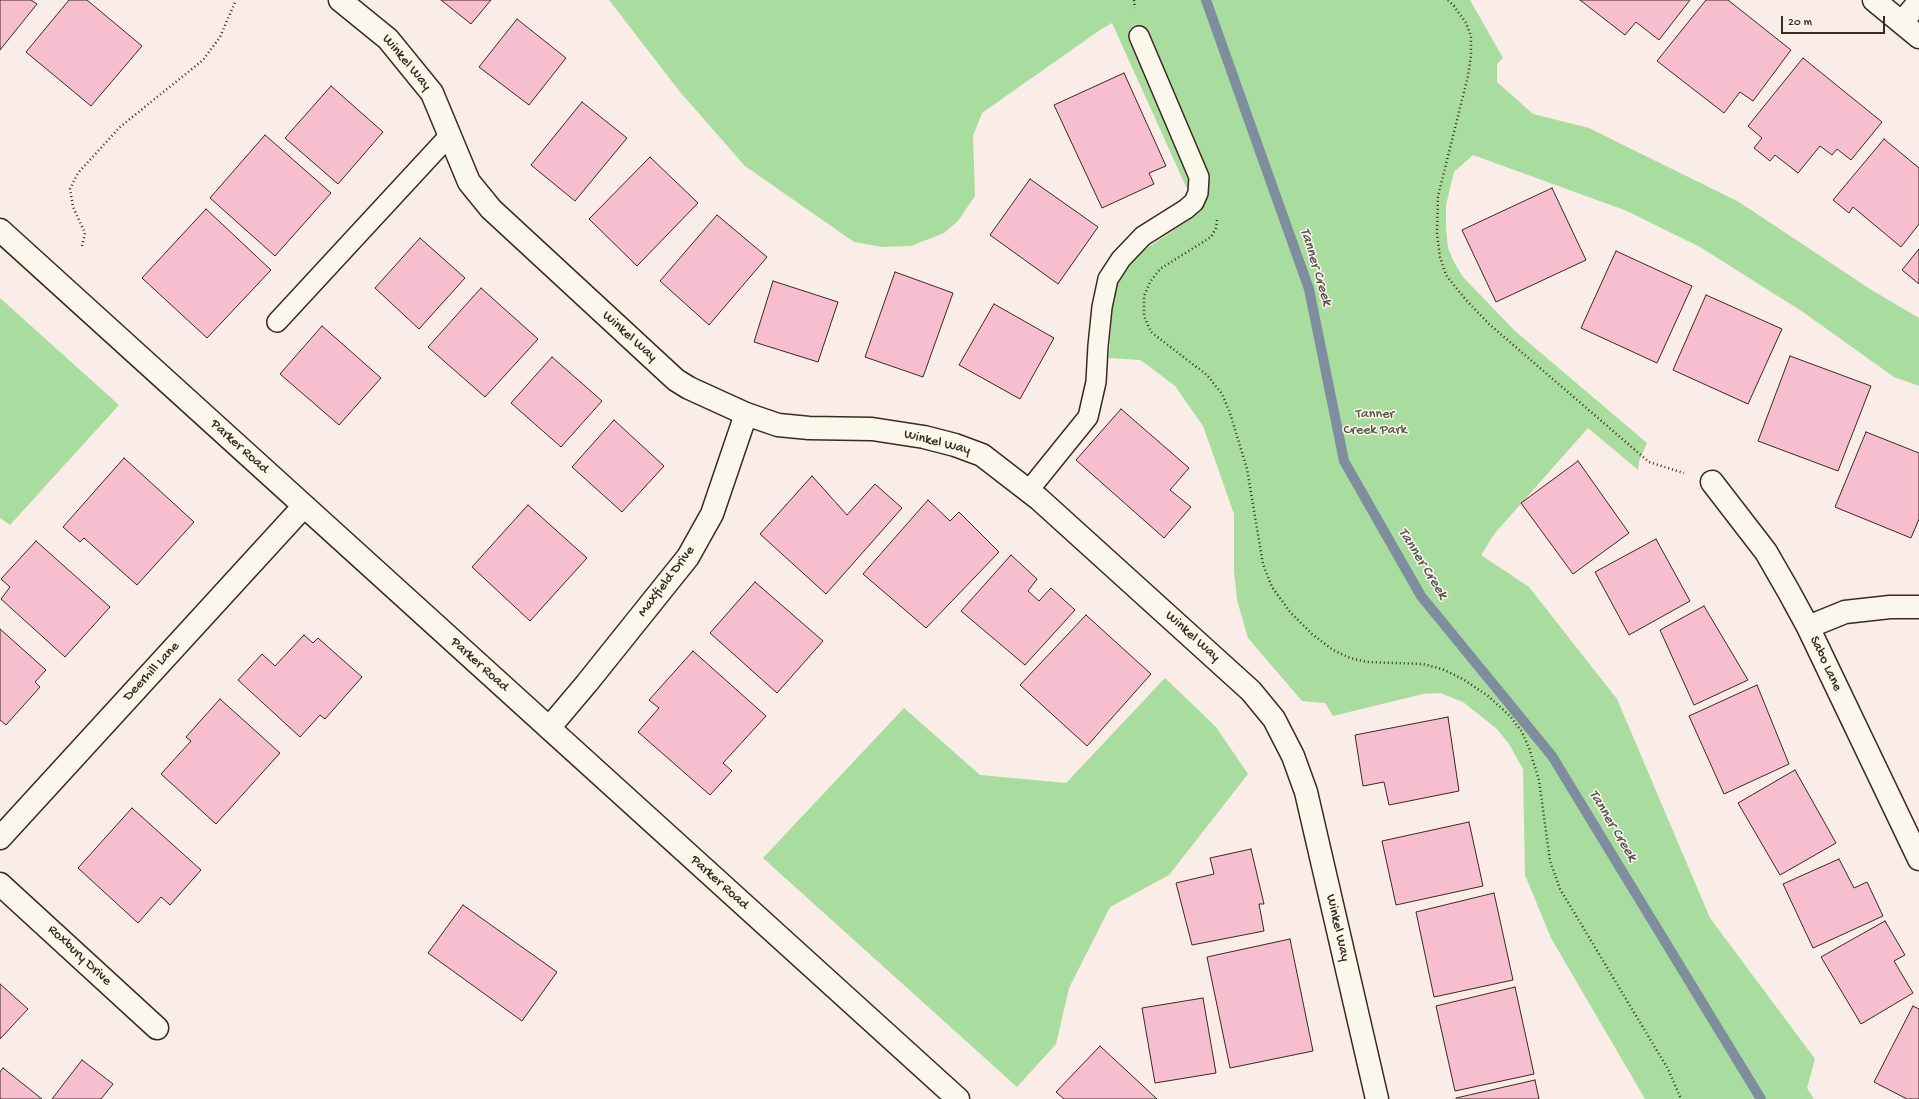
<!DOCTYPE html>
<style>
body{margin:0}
#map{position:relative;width:1919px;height:1099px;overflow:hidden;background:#faece6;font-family:"Gochi Hand",sans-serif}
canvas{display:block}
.scale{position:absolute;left:1781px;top:16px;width:104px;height:18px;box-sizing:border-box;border:2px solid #3b2a1e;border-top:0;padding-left:5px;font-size:12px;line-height:14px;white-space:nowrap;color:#3b2a1e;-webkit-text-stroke:3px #fbf7ec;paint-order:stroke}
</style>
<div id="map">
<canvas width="1919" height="1099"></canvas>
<div class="scale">20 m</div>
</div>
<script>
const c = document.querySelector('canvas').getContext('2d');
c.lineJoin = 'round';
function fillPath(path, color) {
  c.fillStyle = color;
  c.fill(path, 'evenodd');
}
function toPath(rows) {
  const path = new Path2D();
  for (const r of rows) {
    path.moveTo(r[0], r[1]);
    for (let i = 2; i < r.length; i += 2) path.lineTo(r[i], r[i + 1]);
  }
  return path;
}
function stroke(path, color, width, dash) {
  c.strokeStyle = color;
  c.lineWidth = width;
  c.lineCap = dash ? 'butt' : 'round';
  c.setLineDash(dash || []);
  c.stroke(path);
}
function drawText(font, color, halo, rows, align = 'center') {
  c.font = font + ' "Gochi Hand",sans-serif';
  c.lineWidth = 3;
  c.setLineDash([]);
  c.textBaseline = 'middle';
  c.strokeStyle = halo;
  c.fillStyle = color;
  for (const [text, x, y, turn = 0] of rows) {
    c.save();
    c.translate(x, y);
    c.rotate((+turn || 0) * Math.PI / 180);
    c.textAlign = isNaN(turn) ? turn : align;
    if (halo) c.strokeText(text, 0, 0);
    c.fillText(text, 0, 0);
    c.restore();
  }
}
const green = toPath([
 [609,0,1470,0,1503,58,1497,64,1497,82,1533,114,1589,128,1739,202,1870,289,1919,318,1919,386,1894,377,1803,312,1700,247,1627,211,1473,155,1454,172,1446,205,1446,227,1448,248,1454,262,1463,277,1515,331,1647,443,1639,461,1638,470,1588,428,1495,533,1481,555,1529,587,1617,699,1710,918,1815,1059,1807,1088,1814,1099,1645,1099,1551,938,1525,875,1523,769,1509,744,1497,729,1463,702,1440,693,1423,694,1333,716,1325,703,1302,701,1248,638,1237,600,1234,571,1234,514,1203,426,1175,386,1150,367,1140,360,1109,358,1113,295,1117,283,1132,262,1144,250,1189,220,1197,211,1112,23,1100,30,982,113,973,136,975,196,958,221,944,233,911,246,882,247,854,242,745,166,680,92],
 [0,298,119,405,10,525,0,518],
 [1165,678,1216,727,1248,774,1169,875,1110,907,1069,988,1056,1044,1017,1087,763,858,904,708,980,775,1066,783]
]);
const stream = toPath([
 [1206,0,1309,289,1344,461,1421,596,1552,756,1761,1099]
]);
const building = toPath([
 [0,0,31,0,37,4,0,50,0,0],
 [69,0,87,0,142,46,91,106,26,52,69,0],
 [441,0,491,0,471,24,441,0],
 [1580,0,1690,0,1659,40,1636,22,1625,35,1580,0],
 [1706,0,1728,0,1791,50,1753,101,1740,92,1724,113,1657,61,1706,0],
 [517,19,566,58,529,105,479,67,517,19],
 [1803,58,1882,122,1851,160,1837,149,1832,155,1820,146,1798,173,1775,155,1770,161,1754,148,1762,138,1748,126,1803,58],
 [1124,73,1166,166,1149,173,1154,184,1102,208,1054,105,1124,73],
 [331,86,383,132,338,184,285,138,331,86],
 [582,102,627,138,575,201,531,165,582,102],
 [265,135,331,193,275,256,210,198,265,135],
 [1884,139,1919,168,1919,224,1901,247,1853,207,1849,213,1833,200,1884,139],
 [650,157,698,203,637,266,589,219,650,157],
 [1030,179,1098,227,1058,284,990,235,1030,179],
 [1552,188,1586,260,1496,302,1462,230,1552,188],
 [206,209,271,270,207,338,142,278,206,209],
 [717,215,767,257,709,325,660,281,717,215],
 [420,238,465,278,419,329,375,288,420,238],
 [1919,249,1919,284,1902,270,1919,249],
 [1616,251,1692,286,1657,363,1581,328,1616,251],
 [895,272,953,293,923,377,865,357,895,272],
 [773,281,838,302,818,362,754,342,773,281],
 [481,288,538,339,485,397,428,347,481,288],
 [1706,295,1782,329,1748,404,1673,370,1706,295],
 [994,304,1054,338,1020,399,959,365,994,304],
 [322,326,381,378,339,425,280,374,322,326],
 [1790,356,1871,386,1838,471,1758,441,1790,356],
 [552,357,602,401,561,447,511,403,552,357],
 [1121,409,1189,468,1170,490,1191,507,1164,538,1076,460,1121,409],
 [614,420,664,466,622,512,572,467,614,420],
 [1866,432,1919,453,1919,519,1911,538,1835,507,1866,432],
 [124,458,194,522,137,585,84,538,80,542,63,527,124,458],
 [1578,461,1629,533,1573,574,1521,503,1578,461],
 [812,476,847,515,875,484,902,508,826,594,760,534,812,476],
 [928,500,950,521,959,512,999,552,926,628,863,574,928,500],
 [528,505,587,558,530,621,472,567,528,505],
 [1656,539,1690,601,1629,635,1595,572,1656,539],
 [36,541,110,607,65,657,1,599,10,587,1,579,36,541],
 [1011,555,1037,579,1028,591,1039,601,1051,588,1075,610,1025,665,961,611,1011,555],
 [755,582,823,641,777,693,710,633,755,582],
 [1704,606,1748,680,1694,705,1660,630,1704,606],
 [1086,615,1151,674,1087,746,1020,685,1086,615],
 [0,629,46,670,35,682,40,687,6,725,0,720,0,629],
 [304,635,313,643,318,638,362,677,325,719,320,715,300,737,238,680,262,654,275,666,304,635],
 [693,651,766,716,723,763,732,771,710,795,638,732,659,708,649,700,693,651],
 [1757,685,1789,764,1724,794,1689,716,1757,685],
 [220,699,280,753,216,824,161,774,191,741,186,737,220,699],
 [1448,717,1459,791,1389,805,1384,782,1363,786,1355,735,1448,717],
 [1795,770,1836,843,1780,875,1738,803,1795,770],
 [132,808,201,870,170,905,161,897,138,923,78,868,132,808],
 [1469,822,1483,886,1396,905,1382,841,1469,822],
 [1251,849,1264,904,1259,904,1264,931,1192,945,1176,883,1214,874,1210,858,1251,849],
 [1839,859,1854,888,1867,882,1883,916,1813,948,1783,884,1839,859],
 [1494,893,1513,980,1434,997,1416,912,1494,893],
 [463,905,557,972,522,1021,428,953,463,905],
 [1885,921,1905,955,1894,961,1913,993,1861,1024,1821,957,1885,921],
 [1290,939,1313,1051,1230,1068,1207,957,1290,939],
 [0,984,28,1009,0,1039,0,984],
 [1515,987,1534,1074,1455,1091,1436,1006,1515,987],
 [1203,998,1216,1073,1155,1083,1142,1008,1203,998],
 [1913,1006,1919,1009,1919,1099,1907,1099,1874,1082,1913,1006],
 [1100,1046,1157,1099,1064,1099,1056,1092,1100,1046],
 [82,1060,113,1084,101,1099,52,1099,82,1060],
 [3,1068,42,1099,0,1099,0,1072,3,1068],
 [1535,1080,1539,1099,1456,1099,1456,1098,1535,1080]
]);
const path = toPath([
 [1134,0,1135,8],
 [1448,0,1454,6,1466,23,1471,36,1471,55,1468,76,1438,196,1437,234,1440,257,1446,275,1466,300,1489,324,1649,462,1684,473],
 [1217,220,1216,228,1211,237,1160,269,1150,282,1144,296,1144,316,1151,332,1207,375,1222,394,1230,413,1247,469,1263,564,1272,587,1290,612,1312,634,1333,650,1350,658,1367,662,1423,664,1442,669,1463,679,1488,696,1510,716,1522,732,1529,748,1539,780,1550,861,1560,889,1668,1069,1681,1099],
 [82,246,85,233,73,207,70,189,78,173,120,127,203,60,220,37,236,0]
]);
const lane = toPath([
 [277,322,449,136],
 [1029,490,1088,417,1096,382,1098,346,1102,307,1108,279,1121,259,1143,236,1186,209,1194,202,1198,193,1199,177,1139,36]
]);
const street = toPath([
 [340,0,388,39,432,93,469,182,491,209,676,380,689,388,746,414,778,425,809,428,872,429,924,437,955,445,982,455,1039,499,1251,691,1274,719,1293,756,1306,792,1377,1099],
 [1874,0,1919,37],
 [1902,22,1919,2],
 [1712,482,1766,552,1789,592,1808,627,1919,859],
 [1808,627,1845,612,1890,607,1919,607],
 [549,728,587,683,688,557,712,514,746,414],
 [0,838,304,506],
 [0,884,157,1028]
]);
const secondary = toPath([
 [0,230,958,1099]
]);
const streetNames = [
 ["Winkel Way",406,63,50],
 ["Winkel Way",629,337,42],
 ["Winkel Way",937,443,14],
 ["Parker Road",239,447,42],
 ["Maxfield Drive",667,582,-53],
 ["Winkel Way",1192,637,42],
 ["Sabo Lane",1825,664,65],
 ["Parker Road",479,665,42],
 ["Deerhill Lane",152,672,-47],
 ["Parker Road",719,883,42],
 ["Winkel Way",1337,928,77],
 ["Roxbury Drive",79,956,43]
];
const parkNames = [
 ["Tanner",1375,415],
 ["Creek Park",1375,431]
];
const waterNames = [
 ["Tanner Creek",1315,267,73],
 ["Tanner Creek",1422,564,58],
 ["Tanner Creek",1612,826,59]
];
fillPath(green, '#a9dd9f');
stroke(stream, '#7f8e9f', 10);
fillPath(building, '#f7becf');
stroke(building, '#3b2a1e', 1);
stroke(lane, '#3b2a1e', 22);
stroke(street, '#3b2a1e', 25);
stroke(secondary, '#3b2a1e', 25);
stroke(path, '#3b2a1e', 2.5, [1, 3]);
stroke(lane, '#fbf7ec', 19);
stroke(street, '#fbf7ec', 22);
stroke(secondary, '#fbf7ec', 22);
drawText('14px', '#3b2a1e', '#fbf7ec', streetNames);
drawText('14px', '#56573e', '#fbf7ec', parkNames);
drawText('italic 15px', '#585454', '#fbf7ec', waterNames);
</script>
